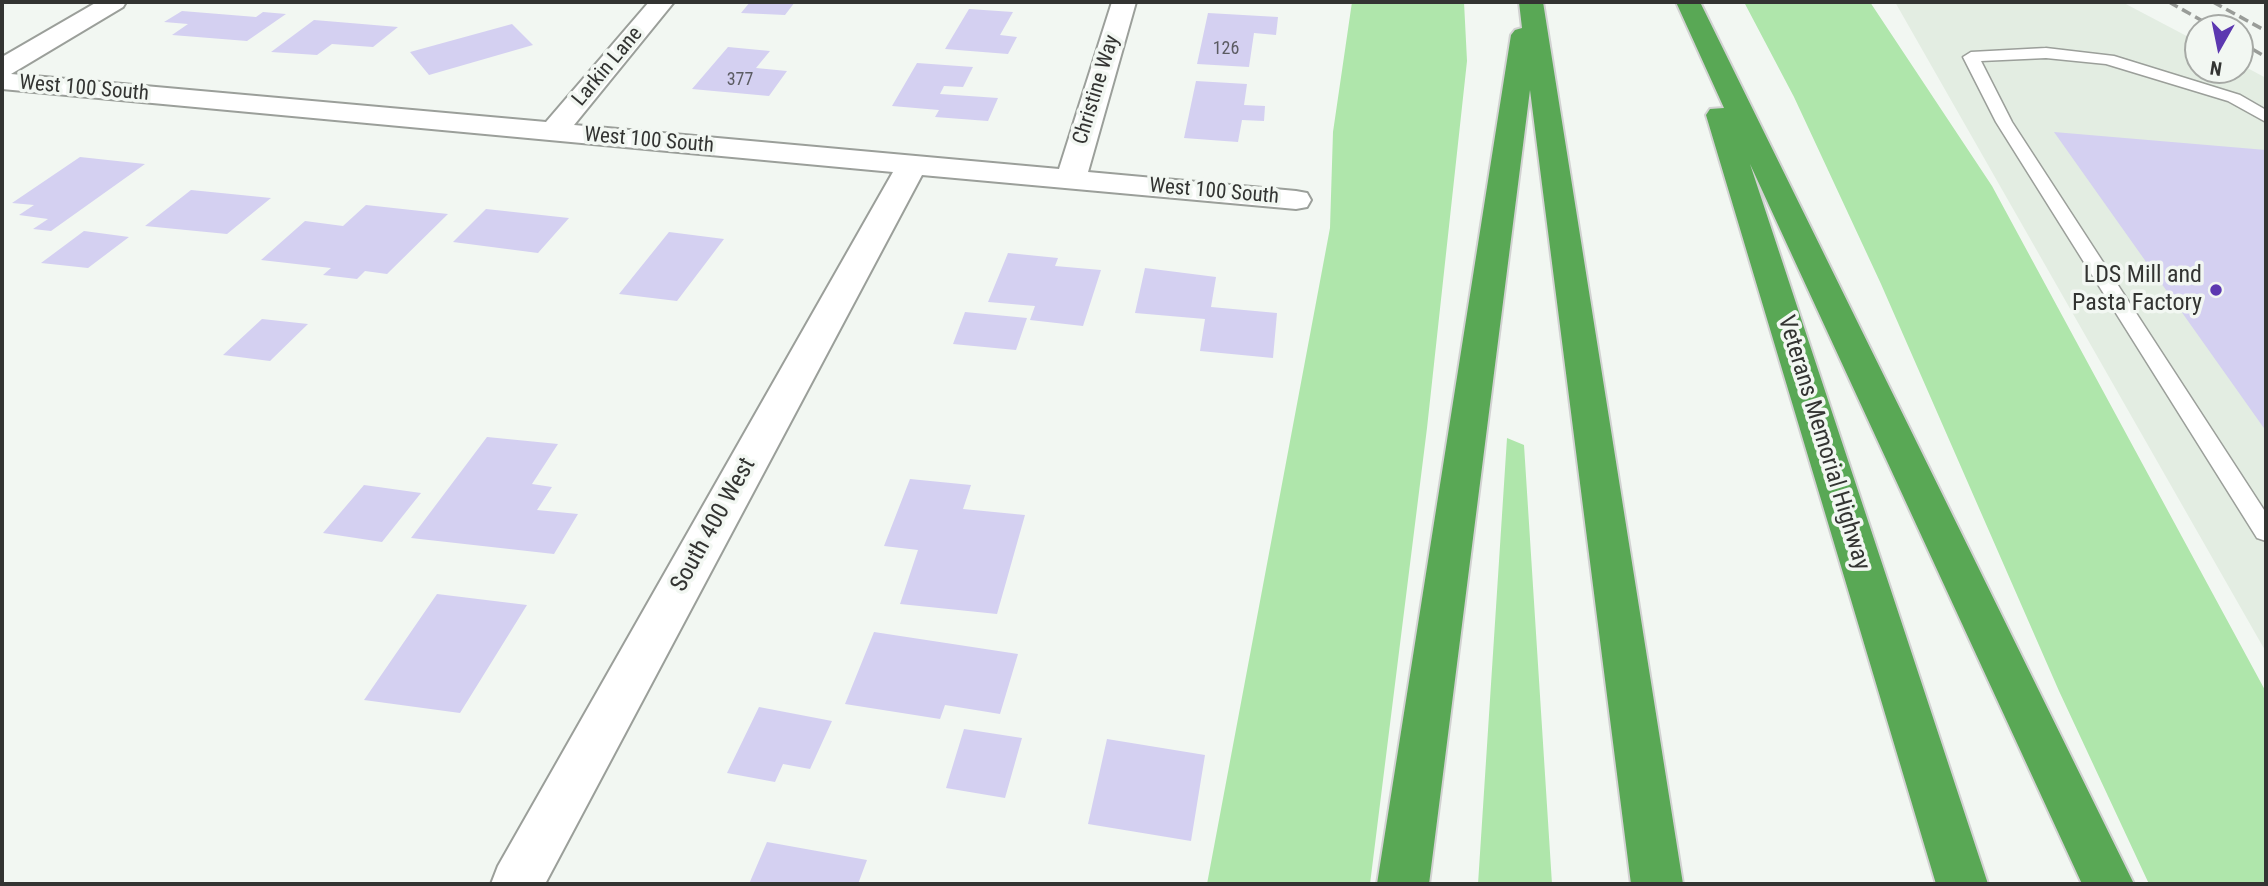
<!DOCTYPE html>
<style>
body{margin:0}
#map{position:relative;width:2268px;height:886px;overflow:hidden;background:#f2f7f2;font-family:"Roboto Condensed",sans-serif}
canvas{display:block}
.frame{position:absolute;inset:0;border:4px solid #333432;pointer-events:none}
.north{position:absolute;left:2184px;top:14px;width:70px;height:70px;box-sizing:border-box;background:#f2f7f2;border:2px solid #a6a9a5;border-radius:50%;rotate:189deg;font-size:19px;font-weight:700;line-height:28px;text-align:center;color:#333432}
.north::after{content:'';display:block;margin:auto;width:24px;height:32px;background:#5c38b0;clip-path:polygon(50% 0,100% 100%,50% 72%,0 100%)}
</style>
<div id="map">
<canvas width="2268" height="886"></canvas>
<div class="frame"></div>
<div class="north">N</div>
</div>
<script>
const c = document.querySelector('canvas').getContext('2d');
c.lineJoin = 'round';
function fillPath(path, color) {
  c.fillStyle = color;
  c.fill(path, 'evenodd');
}
function toPath(rows) {
  const path = new Path2D();
  for (const r of rows) {
    path.moveTo(r[0], r[1]);
    for (let i = 2; i < r.length; i += 2) path.lineTo(r[i], r[i + 1]);
  }
  return path;
}
function stroke(path, color, width, dash) {
  c.strokeStyle = color;
  c.lineWidth = width;
  c.lineCap = dash ? 'butt' : 'round';
  c.setLineDash(dash || []);
  c.stroke(path);
}
function drawText(font, color, halo, rows, align = 'center') {
  c.font = font + ' "Roboto Condensed",sans-serif';
  c.lineWidth = 7;
  c.setLineDash([]);
  c.textBaseline = 'middle';
  c.strokeStyle = halo;
  c.fillStyle = color;
  for (const [text, x, y, turn = 0] of rows) {
    c.save();
    c.translate(x, y);
    c.rotate((+turn || 0) * Math.PI / 180);
    c.textAlign = isNaN(turn) ? turn : align;
    if (halo) c.strokeText(text, 0, 0);
    c.fillText(text, 0, 0);
    c.restore();
  }
}
const built = toPath([
 [1895,2,2122,2,2198,42,2198,70,2240,70,2240,64,2266,78,2266,652]
]);
const green = toPath([
 [1352,2,1464,2,1467,61,1427,428,1370,884,1207,884,1330,228,1333,132],
 [1744,2,1870,2,1992,186,2266,692,2266,884,2149,884,2059,691,1881,284,1794,97],
 [1507,438,1524,445,1552,884,1478,884]
]);
const building = toPath([
 [750,2,795,2,785,15,741,13],
 [969,9,1013,12,1000,35,1017,37,1008,54,945,49],
 [182,11,256,17,263,12,286,14,247,41,172,35,188,24,164,22],
 [1208,13,1278,17,1276,35,1254,33,1249,67,1197,64],
 [314,20,398,27,373,47,332,44,317,55,271,52],
 [512,24,533,45,429,75,410,52],
 [728,47,770,51,756,68,787,71,769,96,692,89],
 [917,63,973,67,963,87,944,86,940,94,998,98,988,121,935,117,939,110,892,106],
 [1196,81,1247,84,1244,105,1265,106,1264,121,1242,120,1238,142,1184,138],
 [2054,132,2266,150,2266,431],
 [80,157,145,164,51,231,33,229,48,219,19,215,34,205,12,203],
 [191,190,271,198,227,234,145,226],
 [366,205,448,214,387,274,365,271,357,279,323,275,331,268,261,260,305,221,343,226],
 [486,209,569,218,538,253,453,242],
 [84,231,129,237,88,268,41,263],
 [669,232,724,239,677,301,619,294],
 [1008,253,1058,258,1055,266,1101,270,1083,326,1030,320,1035,306,988,302],
 [1145,268,1216,277,1211,307,1277,313,1273,358,1200,351,1205,319,1135,313],
 [965,312,1027,318,1016,350,953,344],
 [262,319,308,324,270,361,223,355],
 [487,437,558,444,532,484,552,487,537,510,578,514,554,554,411,538],
 [910,479,971,485,963,509,1025,515,997,614,900,604,918,550,884,546],
 [364,485,421,493,382,542,323,533],
 [437,594,527,605,460,713,364,700],
 [874,632,1018,654,1000,714,945,705,940,719,845,704],
 [759,707,832,721,810,769,783,764,775,782,727,773],
 [964,729,1022,738,1005,798,946,788],
 [1107,739,1205,755,1191,841,1088,824],
 [767,842,867,860,858,884,749,884]
]);
const service = toPath([
 [2046,48,2114,56,2240,95,2266,110,2266,122,2228,101,2106,64,2046,58,1981,61,2012,122,2266,513,2266,541,2257,538,1996,122,1963,57,1971,52,2046,48]
]);
const minor = toPath([
 [97,2,126,2,123,7,11,74,546,122,649,2,674,2,574,125,1059,169,1112,2,1136,2,1088,172,1296,191,1307,193,1311,200,1307,207,1296,209,922,175,545,884,491,884,498,866,893,172,2,89,2,57,97,2]
]);
const motorway = toPath([
 [1519,2,1543,2,1683,884,1631,884,1530,90,1429,884,1377,884,1511,35,1515,30,1522,28,1519,2],
 [1676,2,1700,2,2134,884,2082,884,1750,164,1988,884,1936,884,1706,115,1710,109,1724,108,1676,2]
]);
const rail = toPath([
 [2169,2,2215,28],
 [2213,2,2266,31],
 [2240,42,2266,57]
]);
const markers = [
 [2216,290,7,"#5c38b0"]
];
const farNumbernames = [
 ["126",1226,49],
 ["377",740,80]
];
const farStreetnames = [
 ["Larkin Lane",608,67,-50],
 ["West 100 South",84,89,5],
 ["Christine Way",1097,90,-73],
 ["West 100 South",649,141,5],
 ["West 100 South",1214,192,5]
];
const poiNames = [
 ["LDS Mill and",2202,276],
 ["Pasta Factory",2202,304]
];
const streetNames = [
 ["Veterans Memorial Highway",1823,443,73],
 ["South 400 West",714,525,-61]
];
fillPath(built, '#e3ede2');
fillPath(green, '#afe6ab');
fillPath(building, '#d4d0f1');
stroke(service, '#9b9f9a', 3);
stroke(minor, '#9b9f9a', 4);
stroke(motorway, '#d2d2d2', 4);
fillPath(service, '#fff');
fillPath(minor, '#fff');
fillPath(motorway, '#59a855');
stroke(rail, '#999c98', 3.5, [10, 5]);
for (const [x, y, r, color] of markers) {
  const dot = new Path2D();
  dot.arc(x, y, r, 0, 2 * Math.PI);
  c.fillStyle = color;
  c.fill(dot);
  stroke(dot, '#f2f7f2', 2.5);
}
drawText('18px', '#5b5b62', null, farNumbernames);
drawText('21px', '#333432', '#f2f7f2', farStreetnames);
drawText('24px', '#333432', '#f2f7f2', poiNames, 'right');
drawText('24px', '#333432', '#f2f7f2', streetNames);
</script>
